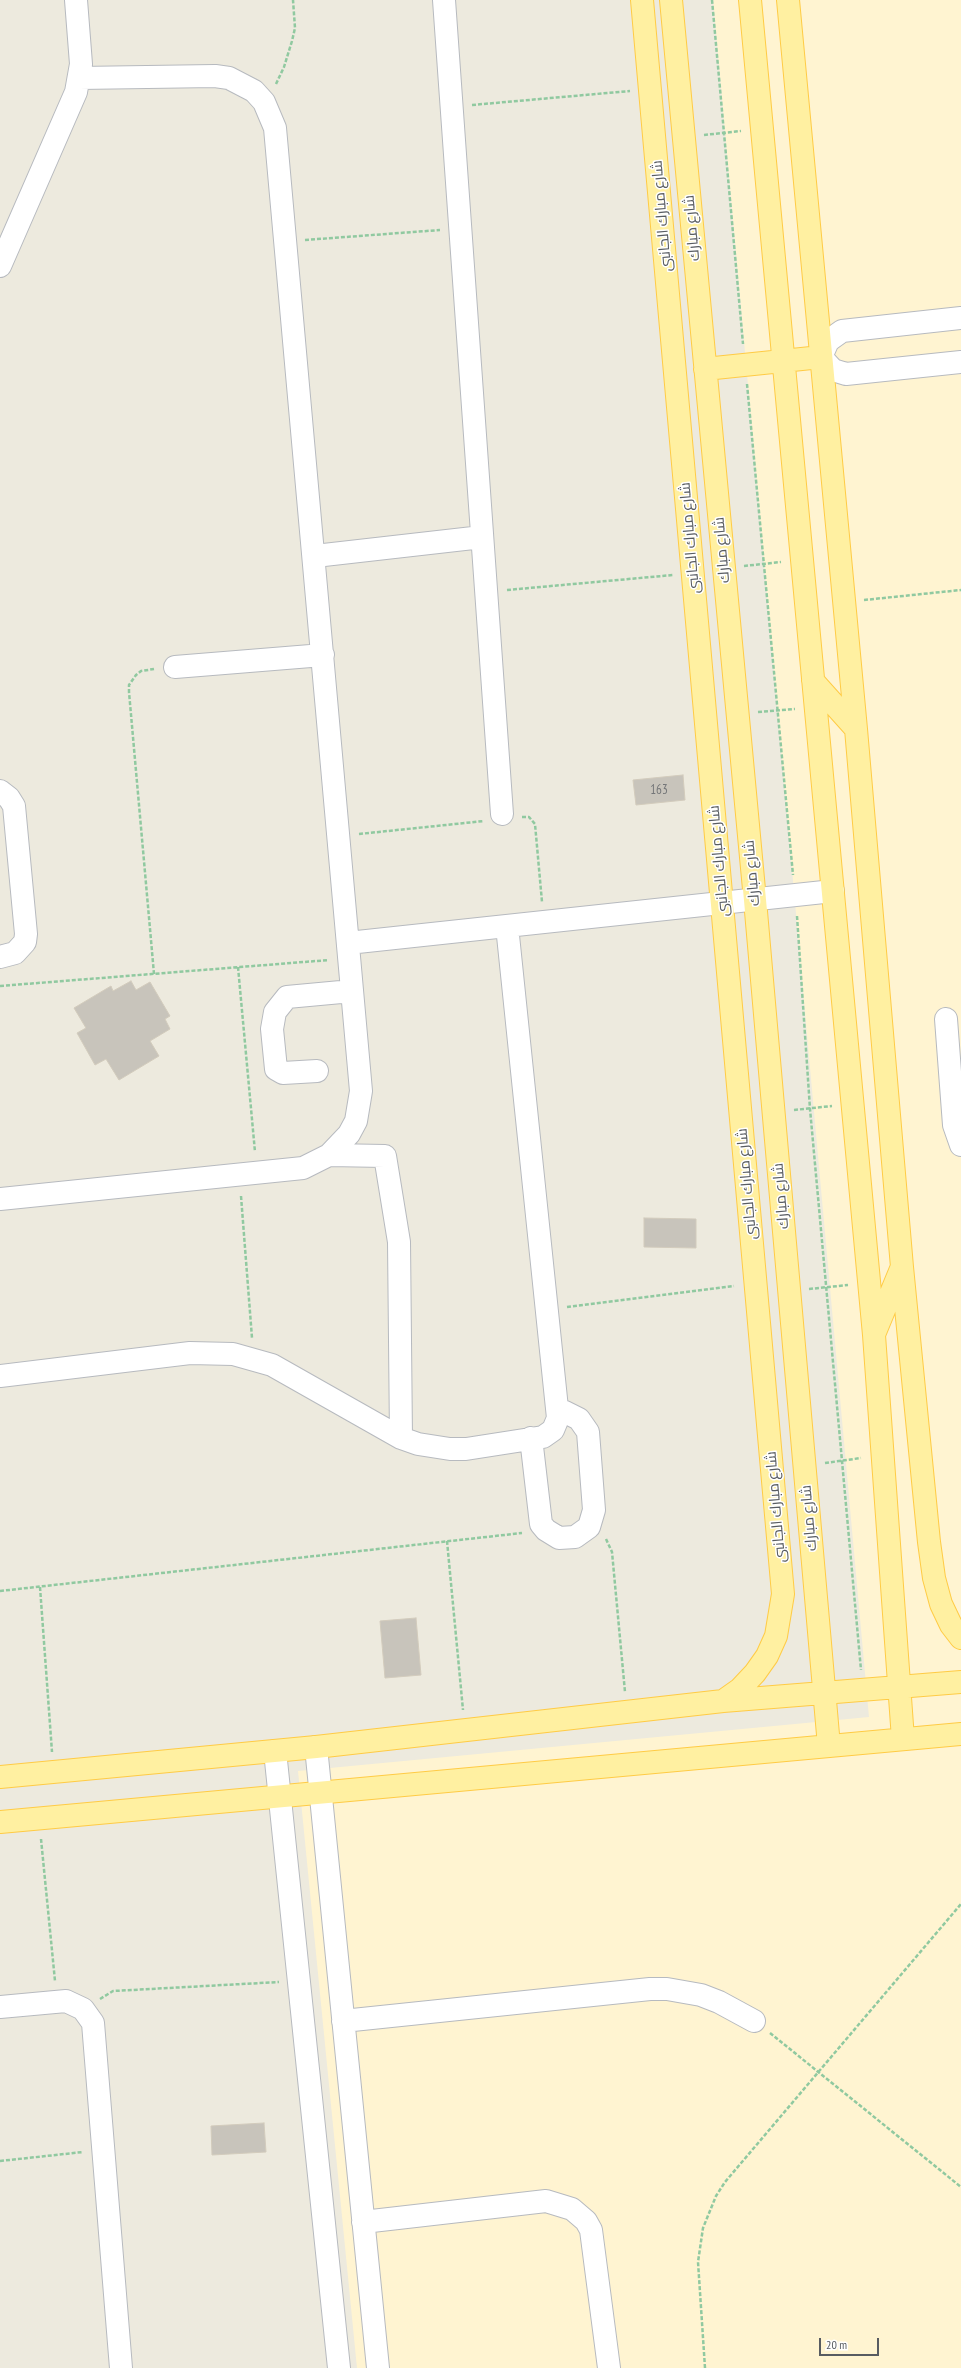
<!DOCTYPE html>
<meta charset="utf-8">
<style>
body{margin:0}
#map{position:relative;width:961px;height:2368px;overflow:hidden;background:#edeade;font-family:"PT Sans Narrow",sans-serif}
canvas{display:block}
.scale{position:absolute;left:819px;top:2338px;width:60px;height:18px;box-sizing:border-box;border:2px solid #585c61;border-top:0;padding-left:5px;font-size:12px;line-height:14px;white-space:nowrap;color:#585c61;-webkit-text-stroke:3px #fff;paint-order:stroke}
</style>
<div id="map">
<canvas width="961" height="2368"></canvas>
<div class="scale">20 m</div>
</div>
<script>
const c = document.querySelector('canvas').getContext('2d');
c.lineJoin = 'round';
function fillPath(path, color) {
  c.fillStyle = color;
  c.fill(path, 'evenodd');
}
function toPath(rows) {
  const path = new Path2D();
  for (const r of rows) {
    path.moveTo(r[0], r[1]);
    for (let i = 2; i < r.length; i += 2) path.lineTo(r[i], r[i + 1]);
  }
  return path;
}
function stroke(path, color, width, dash) {
  c.strokeStyle = color;
  c.lineWidth = width;
  c.lineCap = dash ? 'butt' : 'round';
  c.setLineDash(dash || []);
  c.stroke(path);
}
function drawText(font, color, halo, rows, align = 'center') {
  c.font = font + ' "PT Sans Narrow",Cairo,sans-serif';
  c.lineWidth = 3;
  c.setLineDash([]);
  c.textBaseline = 'middle';
  c.strokeStyle = halo;
  c.fillStyle = color;
  for (const [text, x, y, turn = 0] of rows) {
    c.save();
    c.translate(x, y);
    c.rotate((+turn || 0) * Math.PI / 180);
    c.textAlign = isNaN(turn) ? turn : align;
    if (halo) c.strokeText(text, 0, 0);
    c.fillText(text, 0, 0);
    c.restore();
  }
}
const commercial = toPath([
 [713,0,961,0,961,2368,357,2368,298,1771,869,1717]
]);
const building = toPath([
 [683,775,685,800,636,805,633,780,683,775],
 [131,981,136,990,150,982,170,1016,165,1019,170,1029,150,1041,159,1056,119,1080,106,1059,95,1065,77,1033,86,1028,74,1008,111,986,113,991,131,981],
 [644,1218,696,1219,696,1248,644,1247,644,1218],
 [416,1618,421,1675,385,1678,380,1621,416,1618],
 [264,2123,266,2152,212,2155,211,2126,264,2123]
]);
const path = toPath([
 [712,0,743,344],
 [276,84,284,67,292,41,295,28,293,0],
 [472,105,630,91],
 [704,135,741,131],
 [305,240,440,230],
 [747,384,793,875],
 [744,566,781,562],
 [507,590,673,575],
 [864,600,961,590],
 [758,712,795,709],
 [522,817,529,817,535,824,542,902],
 [359,834,484,821],
 [797,916,810,1109,861,1670],
 [238,967,255,1152],
 [154,974,129,692,129,685,136,675,141,671,154,669],
 [0,986,329,960],
 [794,1110,832,1106],
 [241,1196,252,1338],
 [809,1289,848,1285],
 [567,1307,734,1286],
 [825,1463,861,1458],
 [606,1539,612,1552,625,1692],
 [447,1541,463,1710],
 [40,1587,52,1752],
 [0,1591,522,1533],
 [41,1839,55,1981],
 [100,1999,113,1991,279,1982],
 [770,2033,961,2187],
 [0,2161,83,2152],
 [705,2368,698,2262,703,2228,716,2196,725,2182,961,1904]
]);
const minor = toPath([
 [444,0,502,814],
 [0,266,76,92,81,64,76,0],
 [961,318,842,331,828,341,821,357,833,370,846,374,961,362],
 [315,556,482,537],
 [175,667,323,655],
 [0,791,9,798,14,806,26,934,25,942,15,953,0,957],
 [348,943,833,891],
 [946,1019,954,1125,961,1145],
 [317,1071,283,1073,276,1069,272,1029,275,1012,287,997,352,991],
 [329,1155,385,1156,399,1242,401,1438],
 [0,1199,303,1168,329,1155,349,1134,356,1121,361,1091,275,128,264,102,254,91,229,78,215,76,79,78],
 [0,1376,190,1353,233,1354,272,1365,401,1438,418,1444,450,1449,466,1449,543,1437,553,1430,558,1418,507,926],
 [531,1438,541,1524,546,1530,559,1538,575,1537,589,1527,594,1510,588,1432,579,1419,565,1412,558,1411],
 [316,1747,378,2368],
 [275,1751,339,2368],
 [0,2007,66,2001,83,2009,93,2023,121,2368],
 [343,2021,650,1989,667,1989,701,1995,719,2002,754,2021],
 [363,2222,546,2201,572,2209,586,2221,591,2230,609,2368]
]);
const major = toPath([
 [642,0,783,1594,776,1636,767,1656,755,1673,740,1689,723,1701],
 [671,0,755,900,829,1746],
 [750,0,874,1335,903,1739],
 [788,0,856,729,902,1267,929,1542,934,1578,941,1604,951,1625,961,1638],
 [705,369,821,357],
 [813,681,856,729],
 [875,1332,901,1269],
 [0,1777,316,1747,723,1701,961,1682],
 [0,1822,961,1734]
]);
const numberNames = [
 ["163",659,790]
];
const streetNames = [
 ["شارع مبارك الجانبى",662,216,-95],
 ["شارع مبارك",692,228,-95],
 ["شارع مبارك الجانبى",690,538,-95],
 ["شارع مبارك",722,550,-95],
 ["شارع مبارك الجانبى",719,861,-95],
 ["شارع مبارك",752,873,-95],
 ["شارع مبارك الجانبى",747,1184,-95],
 ["شارع مبارك",781,1196,-95],
 ["شارع مبارك الجانبى",776,1507,-95],
 ["شارع مبارك",809,1518,-95]
];
fillPath(commercial, '#fff4d1');
fillPath(building, '#c8c4bb');
stroke(building, '#d2cbbc', 1);
stroke(minor, '#b7babf', 24);
stroke(major, '#ffcb45', 24);
stroke(path, '#90c9a0', 2.5, [4, 2]);
stroke(minor, '#fff', 22);
stroke(major, '#fff0a1', 22);
drawText('13px', '#747678', null, numberNames);
drawText('15px', '#585c61', '#fff', streetNames);
</script>
